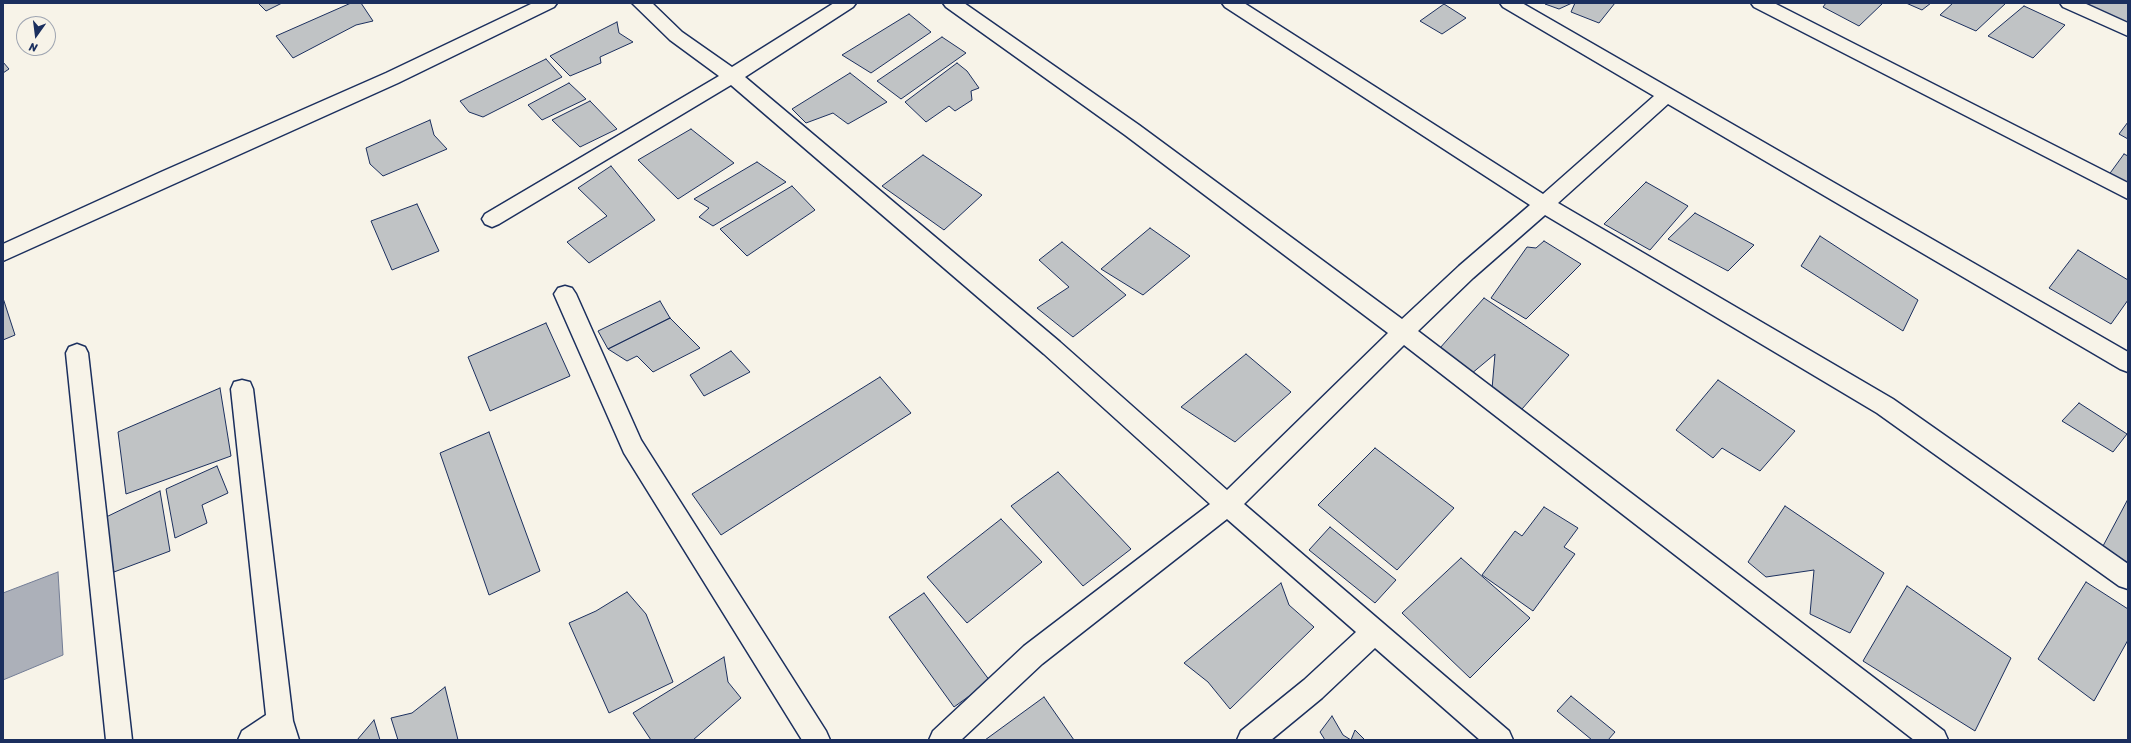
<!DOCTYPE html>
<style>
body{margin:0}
#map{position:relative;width:2131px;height:743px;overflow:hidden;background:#f7f3e8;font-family:Sriracha,sans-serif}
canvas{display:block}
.frame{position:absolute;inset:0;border:4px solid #1b2f5e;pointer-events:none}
.north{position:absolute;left:16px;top:16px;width:40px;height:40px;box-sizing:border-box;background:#f7f3e8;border:1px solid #9fa5b1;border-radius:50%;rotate:194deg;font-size:11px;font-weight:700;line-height:16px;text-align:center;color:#1b2f5e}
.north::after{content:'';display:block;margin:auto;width:14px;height:18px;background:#1b2f5e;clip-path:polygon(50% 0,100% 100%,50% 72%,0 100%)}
</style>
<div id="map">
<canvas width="2131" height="743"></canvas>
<div class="frame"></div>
<div class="north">N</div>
</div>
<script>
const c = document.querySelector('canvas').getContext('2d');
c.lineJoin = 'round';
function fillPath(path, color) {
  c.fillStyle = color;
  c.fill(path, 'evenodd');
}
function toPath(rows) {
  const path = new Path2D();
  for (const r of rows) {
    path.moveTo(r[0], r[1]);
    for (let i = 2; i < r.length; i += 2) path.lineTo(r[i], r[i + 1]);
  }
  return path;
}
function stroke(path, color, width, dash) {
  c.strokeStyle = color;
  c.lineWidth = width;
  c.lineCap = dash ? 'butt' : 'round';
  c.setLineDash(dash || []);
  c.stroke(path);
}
const water = toPath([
 [58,572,63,655,3,680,3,593,58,572]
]);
const building = toPath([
 [258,3,282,3,266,11,258,3],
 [351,3,361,3,373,21,356,25,293,58,276,36,351,3],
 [1547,3,1572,3,1559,9,1545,4,1547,3],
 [1575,3,1615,3,1599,23,1571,12,1575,3],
 [1826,3,1883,3,1859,26,1823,7,1826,3],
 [1906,3,1931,3,1922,10,1906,3],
 [1953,3,2006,3,1976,31,1940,15,1953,3],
 [2084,3,2128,3,2128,23,2084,3],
 [1444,4,1466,18,1442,34,1420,21,1444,4],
 [2024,6,2065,25,2033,58,1988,36,2024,6],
 [909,14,931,32,871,73,842,55,909,14],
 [617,22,619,33,633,42,600,57,601,63,570,76,550,56,617,22],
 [942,37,966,53,901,99,877,81,942,37],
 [546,59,562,77,483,117,469,112,460,101,546,59],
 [3,62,9,69,3,73,3,62],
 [957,63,967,71,979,88,971,91,972,100,955,111,949,106,926,122,905,102,957,63],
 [850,73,887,102,848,124,833,113,806,123,792,109,850,73],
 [569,83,586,99,542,120,528,105,569,83],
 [590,101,617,129,580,147,552,120,590,101],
 [430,120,434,135,447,149,383,176,370,164,366,148,430,120],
 [2128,122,2128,139,2119,134,2128,122],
 [691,129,734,163,678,199,638,160,691,129],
 [2124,154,2128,156,2128,187,2108,176,2124,154],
 [923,155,982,195,944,230,882,186,923,155],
 [757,162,786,182,713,226,699,217,709,208,694,199,757,162],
 [611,166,655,220,589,263,567,242,607,216,578,188,611,166],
 [1646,182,1688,206,1650,250,1604,224,1646,182],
 [792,186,815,210,747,256,720,229,792,186],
 [417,204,439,251,392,270,371,221,417,204],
 [1695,213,1754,245,1728,271,1668,239,1695,213],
 [1150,228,1190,256,1143,295,1101,269,1150,228],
 [1820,236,1918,300,1903,331,1801,266,1820,236],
 [1544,241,1581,264,1526,319,1491,298,1527,247,1536,248,1544,241],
 [1062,242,1126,295,1073,337,1037,308,1069,287,1039,260,1062,242],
 [2078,250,2128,280,2128,300,2111,324,2049,288,2078,250],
 [3,298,15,335,3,340,3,298],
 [1484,298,1569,355,1522,409,1492,389,1495,354,1471,374,1440,348,1484,298],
 [660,301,670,318,608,349,598,331,660,301],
 [670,318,700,348,653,372,637,356,627,361,608,349,670,318],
 [546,323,570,376,490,411,468,357,546,323],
 [731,351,750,372,704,396,690,375,731,351],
 [1246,354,1291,392,1235,442,1181,407,1246,354],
 [880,377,911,413,721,535,692,494,880,377],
 [1718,380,1795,431,1760,471,1722,448,1713,458,1676,430,1718,380],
 [220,388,231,456,126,494,118,432,220,388],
 [2079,403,2127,434,2113,452,2062,421,2079,403],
 [489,432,540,571,489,595,440,453,489,432],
 [1375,448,1454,508,1397,570,1318,505,1375,448],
 [217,466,228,493,202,505,207,523,175,538,166,489,217,466],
 [1058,472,1131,549,1083,586,1011,506,1058,472],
 [160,491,170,551,114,572,102,519,160,491],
 [2128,499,2128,563,2103,546,2128,499],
 [1785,506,1884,573,1850,633,1810,614,1814,570,1766,577,1748,562,1785,506],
 [1544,507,1578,528,1564,547,1575,554,1533,611,1482,575,1515,531,1522,536,1544,507],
 [1001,519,1042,562,967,623,927,577,1001,519],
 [1330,527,1396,580,1375,603,1309,550,1330,527],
 [1461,558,1530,618,1470,678,1402,613,1461,558],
 [2086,582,2128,609,2128,640,2094,701,2038,659,2086,582],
 [1281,583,1289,605,1314,627,1230,709,1208,682,1184,663,1281,583],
 [1907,586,2011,658,1975,731,1863,661,1907,586],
 [627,592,646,614,673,682,609,713,569,623,596,611,627,592],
 [924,593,990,681,954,707,889,617,924,593],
 [724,657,728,682,741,698,693,740,651,740,633,713,724,657],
 [445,687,458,740,398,740,391,718,412,713,445,687],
 [1571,696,1615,732,1608,740,1592,740,1557,711,1571,696],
 [1044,697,1074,740,985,740,1044,697],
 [1332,716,1343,735,1351,740,1355,730,1365,740,1325,740,1320,732,1332,716],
 [374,720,380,740,357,740,374,720]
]);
const minor = toPath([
 [533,3,557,3,554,7,398,83,3,261,3,244,161,172,386,73,533,3],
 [632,3,652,3,682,32,732,67,834,3,856,3,853,7,745,77,1060,342,1227,490,1388,333,1125,135,946,7,943,3,964,3,1139,125,1402,319,1459,266,1530,205,1225,7,1222,3,1244,3,1543,194,1654,96,1503,7,1500,3,1522,3,2128,352,2128,372,2120,369,1668,104,1558,203,1893,399,2128,564,2128,589,2119,586,1877,413,1545,215,1473,278,1418,331,1944,731,1948,740,1914,740,1404,345,1244,504,1509,731,1513,740,1480,740,1375,648,1322,698,1271,740,1237,740,1241,731,1304,680,1356,632,1227,519,1042,664,961,740,929,740,933,731,1024,646,1210,504,1044,354,731,85,499,224,492,227,485,224,482,219,485,214,719,76,670,40,632,3],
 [1751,3,1774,3,2128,183,2128,199,1754,7,1751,3],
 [2060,3,2084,3,2128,23,2128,36,2063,7,2060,3],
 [565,286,572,288,576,294,641,440,826,731,830,740,802,740,624,453,554,294,558,288,565,286],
 [77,344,85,347,88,353,132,740,106,740,66,353,69,347,77,344],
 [242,380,250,382,253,389,293,721,299,740,238,740,242,731,266,715,231,389,234,382,242,380]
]);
fillPath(water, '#acb0b9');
stroke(water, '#727c95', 1);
fillPath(building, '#c0c3c5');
stroke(building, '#1b2f5e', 1);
stroke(minor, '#1b2f5e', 3);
fillPath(minor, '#f7f3e8');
</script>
